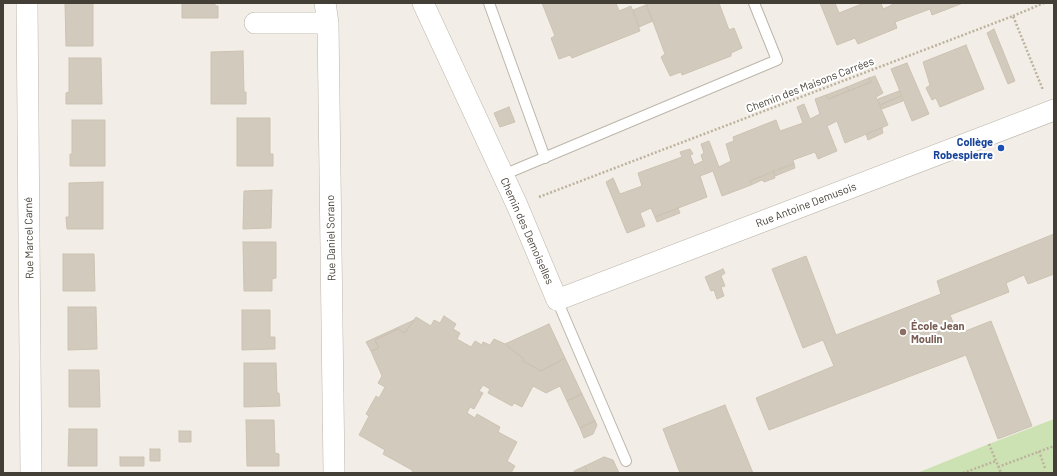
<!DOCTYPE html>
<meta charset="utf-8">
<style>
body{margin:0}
#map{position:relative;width:1057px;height:476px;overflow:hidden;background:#f2eee7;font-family:Barlow,sans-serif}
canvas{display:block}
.frame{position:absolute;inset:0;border:4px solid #443f36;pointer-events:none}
</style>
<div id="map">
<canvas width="1057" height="476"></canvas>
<div class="frame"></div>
</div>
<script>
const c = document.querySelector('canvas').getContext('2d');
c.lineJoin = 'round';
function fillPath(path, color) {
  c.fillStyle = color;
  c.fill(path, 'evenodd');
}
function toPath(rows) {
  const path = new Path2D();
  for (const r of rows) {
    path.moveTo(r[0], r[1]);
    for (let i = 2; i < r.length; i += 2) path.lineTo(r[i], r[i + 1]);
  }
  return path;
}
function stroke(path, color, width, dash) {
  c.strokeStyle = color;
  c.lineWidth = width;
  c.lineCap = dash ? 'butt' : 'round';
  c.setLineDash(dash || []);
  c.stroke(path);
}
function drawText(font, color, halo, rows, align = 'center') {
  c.font = font + ' Barlow,sans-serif';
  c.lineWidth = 4;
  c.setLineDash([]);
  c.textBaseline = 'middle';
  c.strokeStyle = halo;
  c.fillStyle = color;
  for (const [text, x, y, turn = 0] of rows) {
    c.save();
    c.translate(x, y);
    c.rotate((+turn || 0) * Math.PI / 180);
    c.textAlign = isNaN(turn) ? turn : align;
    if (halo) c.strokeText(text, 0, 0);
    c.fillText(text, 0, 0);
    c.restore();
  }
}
const green = toPath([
 [1054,419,1054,473,917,473,989,444]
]);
const building = toPath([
 [65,3,93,3,93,46,66,46,65,3],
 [182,3,215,3,215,6,218,6,218,18,182,18,182,3],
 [542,3,616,3,619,11,631,6,640,31,572,58,570,55,559,59,551,38,555,36,542,3],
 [646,3,719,3,729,30,734,28,742,48,731,53,731,56,682,75,681,72,670,76,661,57,665,54,646,3],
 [820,3,835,3,839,13,864,3,881,3,883,9,892,5,892,3,963,3,932,15,930,9,895,22,897,28,858,44,855,38,837,45,820,3],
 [646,5,653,21,639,27,633,10,646,5],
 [994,29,1015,81,1008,84,987,33,994,29],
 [966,45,984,89,940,107,936,98,932,100,926,88,930,85,923,62,966,45],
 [243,51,244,92,246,92,246,104,211,104,211,52,243,51],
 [69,58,101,58,102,104,66,104,66,93,69,92,69,58],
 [907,63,929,114,912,121,891,69,907,63],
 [875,76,883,93,876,97,888,125,845,143,837,121,827,126,837,151,818,159,815,152,793,160,794,164,750,181,751,185,722,196,713,171,700,176,707,197,655,217,651,208,640,213,645,226,627,233,606,182,613,178,620,194,642,186,638,173,682,157,680,152,690,149,693,154,690,155,694,165,703,161,701,155,704,153,701,144,709,141,719,167,731,161,726,144,734,141,733,137,776,120,780,131,803,123,797,107,804,104,810,119,820,114,815,99,826,95,828,99,849,91,871,82,869,78,875,76],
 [869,78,871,82,849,91,847,87,869,78],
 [847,87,849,91,828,99,826,95,847,87],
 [899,91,901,96,880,105,878,99,899,91],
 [901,96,903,101,882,109,880,105,901,96],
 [509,107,515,122,500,127,494,113,509,107],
 [237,118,270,118,270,154,273,154,273,166,237,166,237,118],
 [72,120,105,120,105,166,70,166,70,154,72,154,72,120],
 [882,128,883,133,868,140,866,134,882,128],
 [794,164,795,168,775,176,773,171,794,164],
 [773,171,775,178,764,182,762,180,751,185,750,181,773,171],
 [103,182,103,229,67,229,66,217,69,217,69,183,103,182],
 [272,190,271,228,243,229,244,191,272,190],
 [678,208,680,213,657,222,655,217,678,208],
 [1054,234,1054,274,1028,284,1024,275,1006,283,1009,292,950,315,958,334,991,321,1032,426,998,439,966,355,769,430,756,398,834,366,823,340,803,348,772,269,806,256,836,335,941,294,937,281,1054,234],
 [243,242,276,242,276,278,272,279,272,291,244,291,243,242],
 [63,254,94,254,95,291,63,291,63,254],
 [723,269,725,273,721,276,725,286,721,287,724,296,717,299,714,290,711,291,705,277,723,269],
 [68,307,96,307,97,349,68,350,68,307],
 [242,310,270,310,270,337,275,337,275,349,242,350,242,310],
 [444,316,456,324,453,329,460,333,457,339,471,347,475,341,482,345,483,342,490,345,494,339,505,344,524,359,523,361,541,371,565,358,582,394,567,401,560,386,546,393,533,386,522,407,514,403,512,406,488,393,490,389,483,385,479,391,483,393,474,409,470,407,467,413,475,418,477,414,500,427,498,432,517,442,507,461,515,466,511,473,413,473,412,470,383,454,385,450,359,435,369,416,366,414,376,396,379,398,385,387,378,383,382,376,371,351,379,348,375,340,398,329,405,333,416,317,431,326,434,320,440,323,444,316],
 [414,320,405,333,398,329,375,340,379,348,371,351,366,342,414,320],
 [549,324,565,358,541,371,523,361,524,359,505,344,549,324],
 [244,363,276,363,277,393,279,393,280,406,244,407,244,363],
 [69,370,99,370,100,407,69,407,69,370],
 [582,394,595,421,580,428,567,401,582,394],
 [725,405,753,473,680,473,663,429,725,405],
 [246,420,274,420,275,453,279,454,279,466,247,466,246,420],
 [595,421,597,425,593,434,584,438,580,428,595,421],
 [69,429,97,429,97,466,68,466,69,429],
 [179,431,191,431,191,442,179,442,179,431],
 [150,449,160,449,160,461,150,461,150,449],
 [120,457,144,457,144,466,120,466,120,457],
 [604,457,613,460,619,473,584,473,587,471,585,466,604,457],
 [585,466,587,471,574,473,574,471,585,466]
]);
const path = toPath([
 [1013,16,1044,3],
 [539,197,1013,16,1043,90],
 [989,444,1001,473],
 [1039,451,1045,468],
 [998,467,1054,446],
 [963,473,996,461]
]);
const service = toPath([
 [489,3,545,158],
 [503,175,777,60,754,3],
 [557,300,626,461]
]);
const minor = toPath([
 [27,3,31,473],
 [325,3,328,23,334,473],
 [423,3,517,205,557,300,1054,110],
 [255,23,328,23]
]);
const markers = [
 [1001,148,4,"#1a4fb4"],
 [903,332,4,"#8d6e63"]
];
const streetNames = [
 ["Chemin des Maisons Carrées",810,85,-21],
 ["Rue Antoine Demusois",806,205,-21],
 ["Chemin des Demoiselles",527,231,66],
 ["Rue Marcel Carné",29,238,-91],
 ["Rue Daniel Sorano",331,238,-91]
];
const transitNames = [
 ["Collège",993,142],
 ["Robespierre",993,155]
];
const educationNames = [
 ["École Jean",911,326],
 ["Moulin",911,339]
];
fillPath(green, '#cce2b3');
fillPath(building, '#d2cabd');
stroke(building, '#ccc2b1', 1);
stroke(service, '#bcb6aa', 12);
stroke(minor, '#bcb6aa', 22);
stroke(path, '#bdb29d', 2.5, [2, 2]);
stroke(service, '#fff', 10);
stroke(minor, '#fff', 21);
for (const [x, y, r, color] of markers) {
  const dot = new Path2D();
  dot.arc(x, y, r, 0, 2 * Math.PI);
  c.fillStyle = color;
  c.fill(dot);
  stroke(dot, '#fff', 1.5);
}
drawText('11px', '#443f36', '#fff', streetNames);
drawText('bold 11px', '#164399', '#fff', transitNames, 'right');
drawText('bold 11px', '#785e54', '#fff', educationNames, 'left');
</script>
